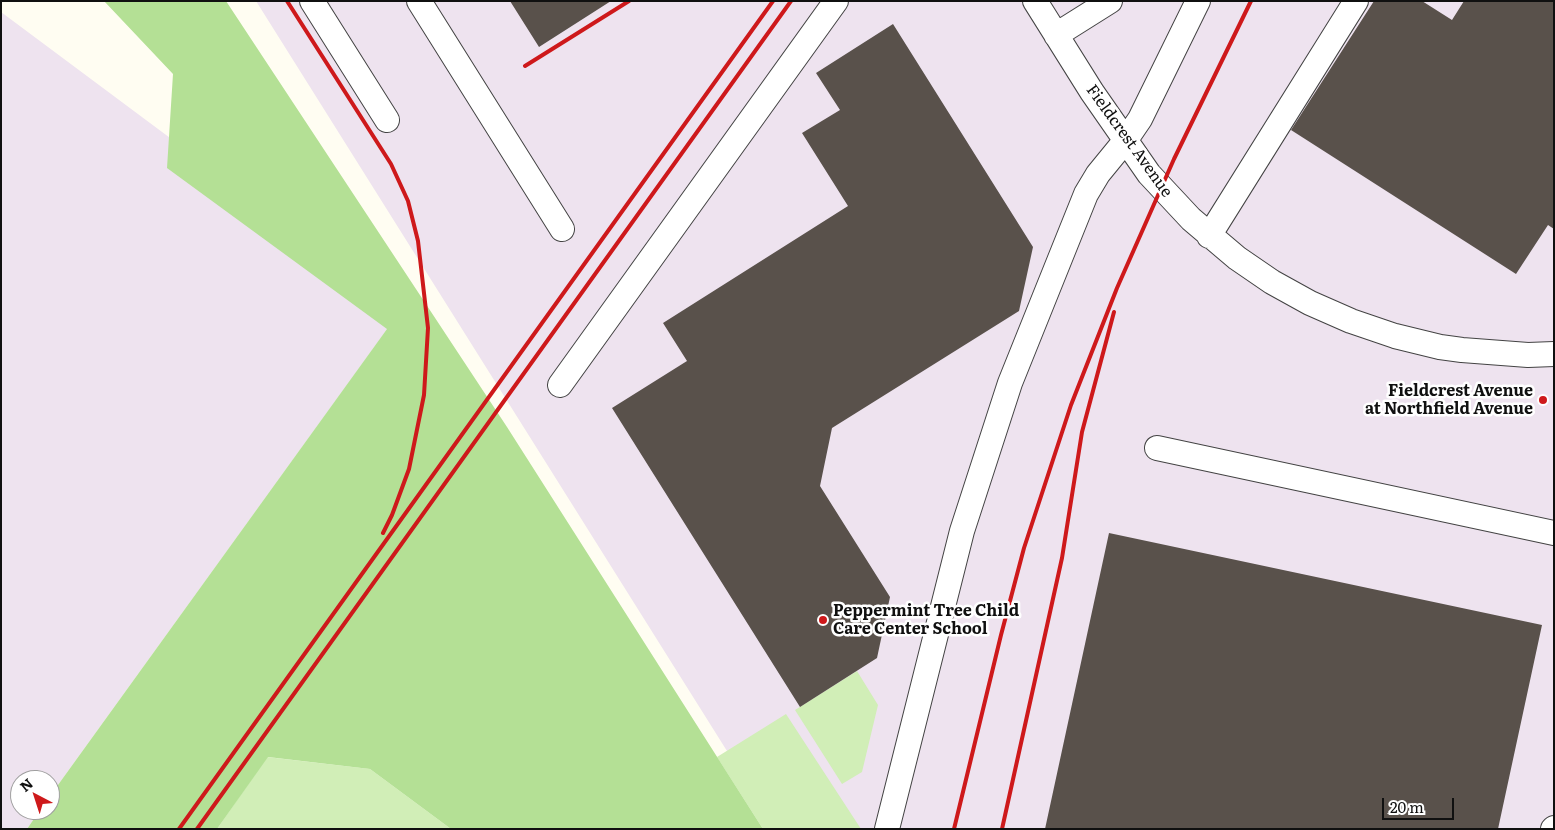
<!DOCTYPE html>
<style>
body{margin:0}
#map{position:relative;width:1555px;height:830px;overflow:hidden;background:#fffdf2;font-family:Literata,serif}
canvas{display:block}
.frame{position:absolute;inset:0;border:2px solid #101010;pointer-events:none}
.north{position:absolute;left:10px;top:770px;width:50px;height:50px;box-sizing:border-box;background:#fff;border:1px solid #9f9f9f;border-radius:50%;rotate:320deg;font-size:14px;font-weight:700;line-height:20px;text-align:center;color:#101010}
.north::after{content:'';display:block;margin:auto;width:18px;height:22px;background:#ce191b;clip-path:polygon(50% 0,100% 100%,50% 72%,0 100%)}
.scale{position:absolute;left:1382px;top:798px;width:72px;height:22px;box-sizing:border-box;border:2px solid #101010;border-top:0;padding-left:6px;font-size:15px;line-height:18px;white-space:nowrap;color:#101010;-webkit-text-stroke:4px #fff;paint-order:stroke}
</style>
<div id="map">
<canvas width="1555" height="830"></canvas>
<div class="frame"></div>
<div class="north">N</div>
<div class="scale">20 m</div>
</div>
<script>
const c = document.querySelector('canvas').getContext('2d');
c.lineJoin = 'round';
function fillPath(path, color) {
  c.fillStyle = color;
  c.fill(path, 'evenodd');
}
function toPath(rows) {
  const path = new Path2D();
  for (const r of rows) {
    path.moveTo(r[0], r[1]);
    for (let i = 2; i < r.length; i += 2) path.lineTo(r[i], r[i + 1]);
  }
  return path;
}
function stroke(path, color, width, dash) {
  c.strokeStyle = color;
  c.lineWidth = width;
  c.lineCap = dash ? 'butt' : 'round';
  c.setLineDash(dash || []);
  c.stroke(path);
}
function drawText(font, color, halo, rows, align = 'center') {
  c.font = font + ' Literata,serif';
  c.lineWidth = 5;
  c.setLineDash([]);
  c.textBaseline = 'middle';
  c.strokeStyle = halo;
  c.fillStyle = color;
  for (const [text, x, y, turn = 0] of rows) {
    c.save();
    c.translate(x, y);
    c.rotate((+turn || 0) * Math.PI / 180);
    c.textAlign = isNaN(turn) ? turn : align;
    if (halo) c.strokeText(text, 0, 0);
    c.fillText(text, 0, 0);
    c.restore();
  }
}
const industrial = toPath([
 [256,1,1554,1,1554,829,776,829],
 [1,12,401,310,50,796,50,780,20,780,20,810,40,810,27,829,1,829]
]);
const green = toPath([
 [857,671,878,705,862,772,842,784,795,710],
 [786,714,861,829,763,829,717,757],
 [267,757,370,769,451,829,217,829]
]);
const forest = toPath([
 [104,1,226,1,507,427,763,829,451,829,370,769,268,757,217,829,27,829,40,810,50,810,50,796,387,329,167,168,173,74]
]);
const building = toPath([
 [510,1,611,1,539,47],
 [1374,1,1422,1,1452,20,1464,1,1554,1,1554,229,1548,225,1516,274,1291,130],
 [893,24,1033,247,1019,311,832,428,820,486,890,597,877,658,800,707,612,408,687,361,663,323,848,206,802,133,840,110,816,73],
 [1109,533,1542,625,1498,829,1045,829]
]);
const minor = toPath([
 [312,1,387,120],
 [419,1,562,229],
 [1035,1,1092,92,1149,174,1191,219,1237,258,1272,282,1310,303,1351,321,1395,336,1440,347,1462,350,1528,355,1554,354],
 [1056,35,1110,1],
 [1209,236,1356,1],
 [560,385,836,1],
 [1157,448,1554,533],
 [887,829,962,531,1010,383,1086,194,1098,174,1125,141,1140,119,1198,1],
 [1553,829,1554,828]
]);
const rail = toPath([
 [287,1,391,164,408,201,418,241,428,328,424,395,409,469,392,515,383,533],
 [525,66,629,1],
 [179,829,773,1],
 [197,829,791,1],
 [954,829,1001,635,1024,548,1071,405,1117,288,1174,159,1251,1],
 [1002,829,1062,558,1082,432,1114,312]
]);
const markers = [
 [1543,400,5,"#ce191b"],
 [823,620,5,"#ce191b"]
];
const streetNames = [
 ["Fieldcrest Avenue",1129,141,54]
];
const poiNames = [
 ["Fieldcrest Avenue",1533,391],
 ["at Northfield Avenue",1533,409],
 ["Peppermint Tree Child",833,611,"left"],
 ["Care Center School",833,629,"left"]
];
fillPath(industrial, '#eee3ef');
fillPath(green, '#d1eeb7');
fillPath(forest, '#b4e095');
fillPath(building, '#59514b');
stroke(minor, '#434343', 26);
stroke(minor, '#fff', 24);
stroke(rail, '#ce191b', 4);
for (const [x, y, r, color] of markers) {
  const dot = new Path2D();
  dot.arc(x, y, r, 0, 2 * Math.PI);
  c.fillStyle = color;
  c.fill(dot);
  stroke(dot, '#fff', 2);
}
drawText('16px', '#101010', '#fff', streetNames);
drawText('bold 16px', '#101010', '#fff', poiNames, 'right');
</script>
